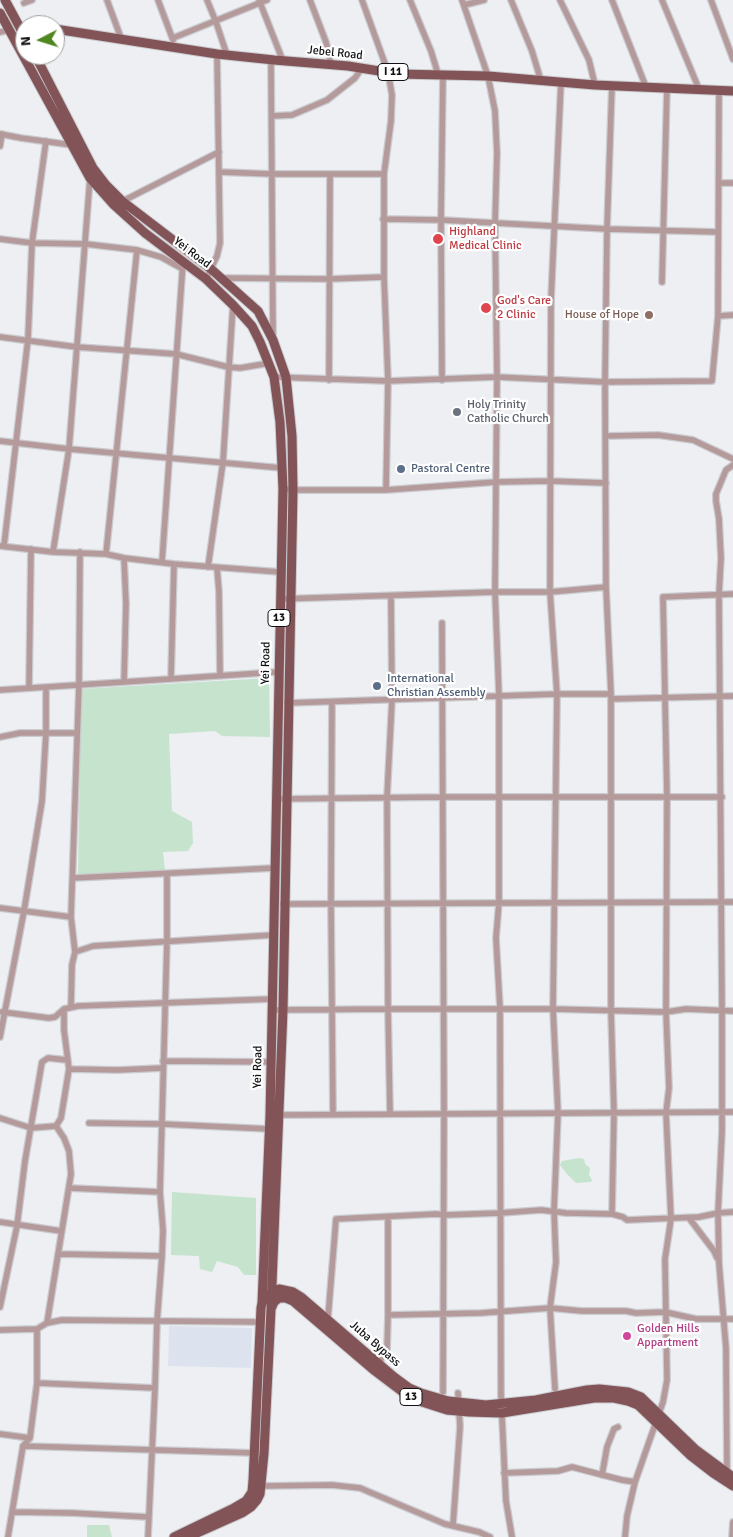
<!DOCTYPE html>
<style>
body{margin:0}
#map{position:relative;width:733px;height:1537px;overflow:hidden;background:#edeff3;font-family:Signika,sans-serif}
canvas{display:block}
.north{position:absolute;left:15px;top:15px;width:50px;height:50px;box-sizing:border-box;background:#fff;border:1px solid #9fa0a1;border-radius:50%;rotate:265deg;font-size:14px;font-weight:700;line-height:20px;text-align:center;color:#101113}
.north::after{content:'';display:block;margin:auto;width:18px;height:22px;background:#508721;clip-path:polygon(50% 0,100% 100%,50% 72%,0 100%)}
</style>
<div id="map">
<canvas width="733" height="1537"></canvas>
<div class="north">N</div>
</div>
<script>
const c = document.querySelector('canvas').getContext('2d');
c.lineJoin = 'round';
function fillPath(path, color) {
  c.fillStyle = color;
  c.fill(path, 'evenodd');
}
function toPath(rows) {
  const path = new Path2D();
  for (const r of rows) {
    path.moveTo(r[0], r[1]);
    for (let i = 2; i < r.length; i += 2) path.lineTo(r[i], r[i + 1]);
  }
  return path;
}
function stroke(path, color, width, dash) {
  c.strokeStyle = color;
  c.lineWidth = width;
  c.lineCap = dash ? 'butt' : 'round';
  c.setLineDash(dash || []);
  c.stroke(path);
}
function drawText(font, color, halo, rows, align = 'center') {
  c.font = font + ' Signika,sans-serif';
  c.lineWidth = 4.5;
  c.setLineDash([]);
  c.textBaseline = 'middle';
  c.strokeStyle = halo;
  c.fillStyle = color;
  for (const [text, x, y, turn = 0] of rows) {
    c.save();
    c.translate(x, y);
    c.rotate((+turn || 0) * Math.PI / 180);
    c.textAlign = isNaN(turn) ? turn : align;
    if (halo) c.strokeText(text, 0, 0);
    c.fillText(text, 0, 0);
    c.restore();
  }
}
const built = toPath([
 [169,1326,252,1328,251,1368,168,1366]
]);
const green = toPath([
 [269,678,270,737,222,736,215,731,169,734,172,811,192,822,193,843,188,851,163,852,165,871,78,875,81,689],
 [579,1158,584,1159,585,1164,590,1168,589,1175,592,1180,591,1182,576,1183,567,1174,560,1165,562,1161],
 [172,1192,256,1198,256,1275,244,1275,238,1267,217,1261,212,1272,200,1269,199,1256,171,1255],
 [87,1525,109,1525,112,1537,87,1537]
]);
const minor = toPath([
 [107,0,121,38],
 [158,0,173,40],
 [207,0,216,22,227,55],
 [259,0,283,61],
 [310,0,326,42,331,64],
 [362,0,388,72,392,95,391,121,384,174,384,277,388,381,386,490],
 [410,0,431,51,438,74],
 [462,0,488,76,495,111,497,153,495,224,497,377,495,592,499,696,499,902,496,938,500,1009,501,1396,506,1501,512,1537],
 [511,0,532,51,541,81],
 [560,0,589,60,595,85],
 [612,0,646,87],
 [662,0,699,89],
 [711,0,733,59],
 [24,3,32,0],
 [464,5,484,0],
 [0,32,10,30],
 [173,38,267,0],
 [271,60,273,338],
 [272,116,292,115,327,100,355,78,362,68],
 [0,134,21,138,72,145],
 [0,146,2,134],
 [220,172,272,174,384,174],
 [719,183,733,183],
 [121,202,219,152],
 [383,219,441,220,607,229,718,232],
 [0,239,32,243,86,244,137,250,161,257,181,268],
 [222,278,329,279,384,277],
 [206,279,217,256,220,243,217,54],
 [662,282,667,87],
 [718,316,733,315],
 [0,337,77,347,176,354,228,367,240,368,270,363],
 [274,377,388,381,497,377,605,382,712,381,718,316,719,90],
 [329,380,330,175],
 [442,380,441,220,443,74],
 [606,436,658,435,693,440,733,459],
 [0,441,69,449,282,468],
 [283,489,293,490,386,490,496,482,550,481,606,483],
 [0,546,53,552,106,554,124,558,174,564,280,572],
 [4,546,28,339,32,243,46,141],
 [53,552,69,449,90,178],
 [106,554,137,250],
 [124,558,126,604,124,682],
 [162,562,183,262],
 [208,567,223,462,233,305],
 [217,568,219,592,220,675],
 [391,596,392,700,387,797,388,1009,553,1009,666,1012,686,1009,733,1011],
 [280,599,495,592,550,592,606,587],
 [442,623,444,1112,443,1392],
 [171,679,174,564],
 [29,688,31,549],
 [0,690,278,672],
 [611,699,733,696],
 [332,702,331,903,333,1114],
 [287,703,557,694,611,694],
 [0,737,20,733,77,733],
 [276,799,443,797,722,797],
 [73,878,274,868],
 [283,904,733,902],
 [0,908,71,917],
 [75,952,71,917,79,685,80,552],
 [71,1007,72,965,75,952,93,946,273,935],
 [272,1010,388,1009,390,1113],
 [2,1012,49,1018,55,1017,64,1009,78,1006,272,999],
 [0,1037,24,911,42,801,46,733,46,688],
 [163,1061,271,1062],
 [69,1069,118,1070,163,1068],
 [280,1115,733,1112],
 [0,1118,31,1128,56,1126,61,1118,69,1069,64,1030,64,1009],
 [89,1123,162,1124,270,1129],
 [69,1188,160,1192],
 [612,1214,614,1113,611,1010,611,694,606,587,605,382,607,229,612,85],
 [689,1218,714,1251,717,1258],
 [0,1222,61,1231],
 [58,1254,162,1256],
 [0,1307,17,1226,25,1161,42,1062,48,1058,67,1060],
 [388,1315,388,1217],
 [328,1318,336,1219,436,1214,444,1215,500,1213,541,1210,566,1213,612,1214,623,1217,627,1220,699,1217,718,1213,733,1212],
 [47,1323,71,1174,69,1151,64,1138,56,1126],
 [0,1330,37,1329,47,1323,62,1320,260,1322],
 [379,1363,387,1350,388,1315,481,1313,550,1308,582,1311,626,1311,636,1313,665,1312,696,1319,733,1319],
 [37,1383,155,1388],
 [555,1389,550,1308,556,1262,554,1210,558,1113,553,1009,557,694,550,592,551,300,561,82],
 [0,1434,30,1438],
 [23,1446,255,1453],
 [727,1471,726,1348,719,1263,718,1213,722,1132,722,1011,719,594,721,558,719,519,716,501,716,494,726,470,733,465],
 [504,1473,558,1471,572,1467,622,1480,635,1482],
 [602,1475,607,1447,614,1429,618,1427],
 [262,1486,332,1485,360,1488,445,1524,479,1532,490,1537],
 [12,1512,72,1513,148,1517],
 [453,1525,460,1427,458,1393],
 [8,1537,23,1446,30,1438,37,1383,37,1329],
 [148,1537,155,1388,157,1322,162,1256,163,1230,160,1192,167,941,167,874],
 [625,1537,627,1516,635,1482,663,1402,667,1380,665,1259,671,1219,666,1113,669,1088,666,1012,667,798,663,597,733,594],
 [732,1537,733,1522]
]);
const primary = toPath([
 [5,0,25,37],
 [0,13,90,178,114,205,145,233,206,279,233,305,252,326,260,342,274,377,280,422,283,489,270,1116,262,1303],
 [55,29,217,54,274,60,348,66,398,74,488,76,595,85,733,91],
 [35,55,93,168,106,185,122,201,211,269,258,311,273,340,286,377,292,436,293,490,283,1010,271,1309],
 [174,1537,234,1508,246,1501,252,1492,253,1481,261,1308,262,1303,267,1295,279,1289,293,1292,301,1297,394,1377,409,1388,421,1393,448,1401,486,1405,536,1400,587,1390,599,1389,628,1392,641,1397,695,1449,733,1477],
 [188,1537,242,1513,251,1507,257,1500,260,1494,264,1453,271,1309,274,1302,279,1298,286,1298,293,1301,375,1371,408,1396,419,1401,447,1410,469,1412,502,1413,594,1398,614,1398,628,1401,638,1405,691,1456,713,1473,733,1486]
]);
const markers = [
 [438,239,6,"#e0444e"],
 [486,308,6,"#e0444e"],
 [649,315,5,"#8d6e63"],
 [457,412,5,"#6b7280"],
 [401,469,5,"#5c6f8a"],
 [377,686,5,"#5c6f8a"],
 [627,1336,5,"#d1479c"]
];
const shields = [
 [393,72,30],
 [279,618,22],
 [411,1397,22]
];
const shieldNames = [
 ["I 11",393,72],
 ["13",279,618],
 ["13",411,1397]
];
const streetNames = [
 ["Jebel Road",335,53,6],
 ["Yei Road",192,253,37],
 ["Yei Road",266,663,-89],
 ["Yei Road",258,1067,-89],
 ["Juba Bypass",375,1344,41]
];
const healthNames = [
 ["Highland",449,232],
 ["Medical Clinic",449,246],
 ["God's Care",497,301],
 ["2 Clinic",497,315]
];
const educationNames = [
 ["House of Hope",639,315]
];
const worshipNames = [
 ["Holy Trinity",467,405],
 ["Catholic Church",467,419]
];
const serviceNames = [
 ["Pastoral Centre",411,469],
 ["International",387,679],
 ["Christian Assembly",387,693]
];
const hotelNames = [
 ["Golden Hills",637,1329],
 ["Appartment",637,1343]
];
fillPath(built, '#dde3ee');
fillPath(green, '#c5e3cd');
stroke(minor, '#cacbcf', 8);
stroke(primary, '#cacbcf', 11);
stroke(minor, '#b59a9b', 5.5);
stroke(primary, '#825457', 9);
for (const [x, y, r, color] of markers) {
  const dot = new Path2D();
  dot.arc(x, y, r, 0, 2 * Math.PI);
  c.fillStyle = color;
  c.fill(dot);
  stroke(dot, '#fff', 2);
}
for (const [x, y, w] of shields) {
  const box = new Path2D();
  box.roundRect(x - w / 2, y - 8.5, w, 17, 4);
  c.fillStyle = '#fff';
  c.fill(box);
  stroke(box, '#101113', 1);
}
drawText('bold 11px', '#101113', null, shieldNames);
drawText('12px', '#101113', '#fff', streetNames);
drawText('12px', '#be3a42', '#fff', healthNames, 'left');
drawText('12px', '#785e54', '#fff', educationNames, 'right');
drawText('12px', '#5b616d', '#fff', worshipNames, 'left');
drawText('12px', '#4e5e75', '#fff', serviceNames, 'left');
drawText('12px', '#b23c85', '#fff', hotelNames, 'left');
</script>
